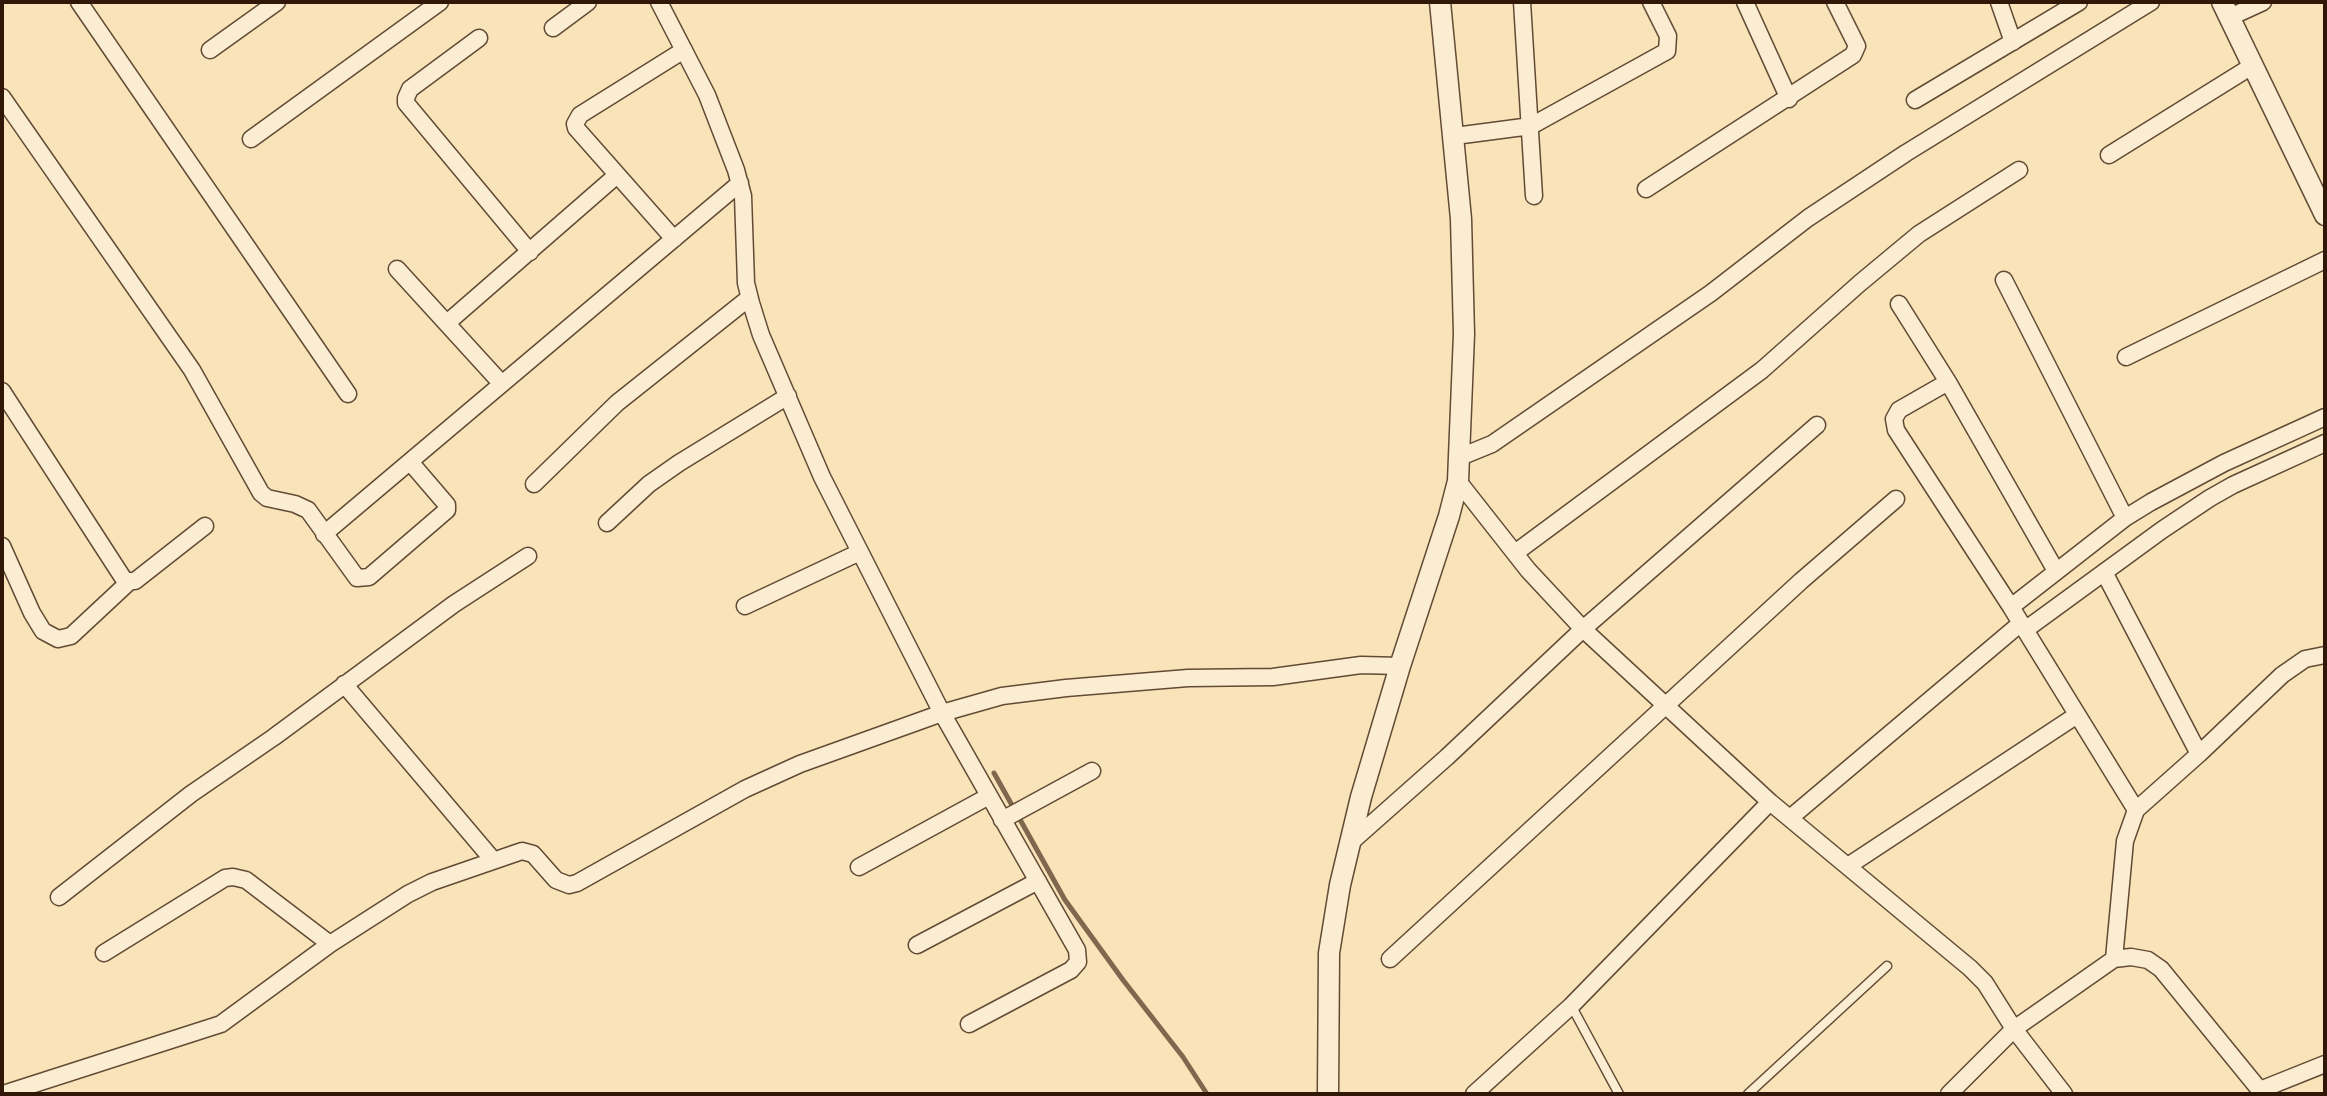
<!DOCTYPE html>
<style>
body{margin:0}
#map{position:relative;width:2327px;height:1096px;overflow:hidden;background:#f9e3b9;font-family:"Libre Caslon Text",serif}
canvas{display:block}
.frame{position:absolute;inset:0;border:4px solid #301708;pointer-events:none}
</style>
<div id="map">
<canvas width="2327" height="1096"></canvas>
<div class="frame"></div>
</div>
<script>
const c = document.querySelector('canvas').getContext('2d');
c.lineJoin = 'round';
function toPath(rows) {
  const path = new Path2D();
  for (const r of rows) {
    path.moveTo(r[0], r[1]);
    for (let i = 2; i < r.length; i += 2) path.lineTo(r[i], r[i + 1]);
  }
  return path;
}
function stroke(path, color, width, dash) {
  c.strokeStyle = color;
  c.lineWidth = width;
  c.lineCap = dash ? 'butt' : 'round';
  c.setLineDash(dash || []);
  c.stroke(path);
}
const stream = toPath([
 [994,773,1065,900,1123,980,1183,1057,1207,1094]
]);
const service = toPath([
 [1572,1007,1619,1094],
 [1748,1094,1887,966]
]);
const minor = toPath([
 [79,2,348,394],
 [659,2,707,95,736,170,743,196,746,283,751,303,761,335,822,477,942,713,1077,950,1078,962,1071,970,969,1024],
 [1522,2,1534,196],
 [1745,2,1789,99],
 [1999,2,2013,42],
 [2228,18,2263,2],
 [553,28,588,2],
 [479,38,410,89,406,98,406,103,530,252],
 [210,50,277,2],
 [2,97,192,370,261,493,267,498,295,504,308,510,357,578,369,577,447,510,447,505,411,463],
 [1915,100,2079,2],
 [1455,136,1531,126,1667,51,1668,36,1651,2],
 [251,139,440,2],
 [2109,155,2252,66],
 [1646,189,1853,55,1857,46,1835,2],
 [674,239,576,128,575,124,580,115,684,50],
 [397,269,501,383],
 [2004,280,2125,518],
 [1899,304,1948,382,2056,571],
 [447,323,617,175],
 [2126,357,2325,260],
 [1948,382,1899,410,1894,419,1896,430,2011,607,2136,810],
 [2,391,125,581,135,581,205,526],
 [1460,457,1492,444,1711,293,1808,218,1906,153,2151,2],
 [1458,481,1528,570,1583,629,1770,802,1970,968,1985,983,2014,1029,2064,1094],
 [534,484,617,403,749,298],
 [607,523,649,484,679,463,788,396],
 [324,534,740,183],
 [2,546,32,613,43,631,58,639,71,636,129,582],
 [1515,553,1762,370,1860,283,1919,234,2019,170],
 [2104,572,2199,754],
 [745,606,860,552],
 [2011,607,2125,518,2151,502,2224,463,2325,417],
 [2025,630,2162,530,2210,498,2233,485,2325,443],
 [344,684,493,860],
 [1790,818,2021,623],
 [1002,820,1092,771],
 [1350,843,1447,757,1583,629,1817,425],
 [1848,866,2077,715],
 [859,867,989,796],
 [59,897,191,794,274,737,454,604,528,556],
 [917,945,1038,881],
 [104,953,225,878,233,877,246,880,330,944],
 [1390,959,1801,581,1896,499],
 [2114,959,2125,841,2136,810,2199,754,2282,675,2305,659,2325,655],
 [2260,1090,2325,1064],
 [3,1094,221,1024,330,944,408,894,432,882,522,851,533,854,556,880,569,885,577,883,745,789,800,764,942,713,1002,696,1066,688,1188,678,1273,677,1361,665,1400,666],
 [1474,1094,1571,1006,1770,802],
 [1949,1094,2014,1029,2114,959,2131,957,2148,960,2161,969,2263,1094]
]);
const tertiary = toPath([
 [2222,2,2325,215],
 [1328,1094,1329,953,1340,885,1361,797,1400,666,1449,516,1458,481,1464,334,1461,219,1440,2]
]);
stroke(stream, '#80684e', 5);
stroke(service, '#624a34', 11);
stroke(minor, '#624a34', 19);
stroke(tertiary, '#624a34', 23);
stroke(service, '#fbedd2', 8);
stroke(minor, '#fbedd2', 16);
stroke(tertiary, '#fbedd2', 20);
</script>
